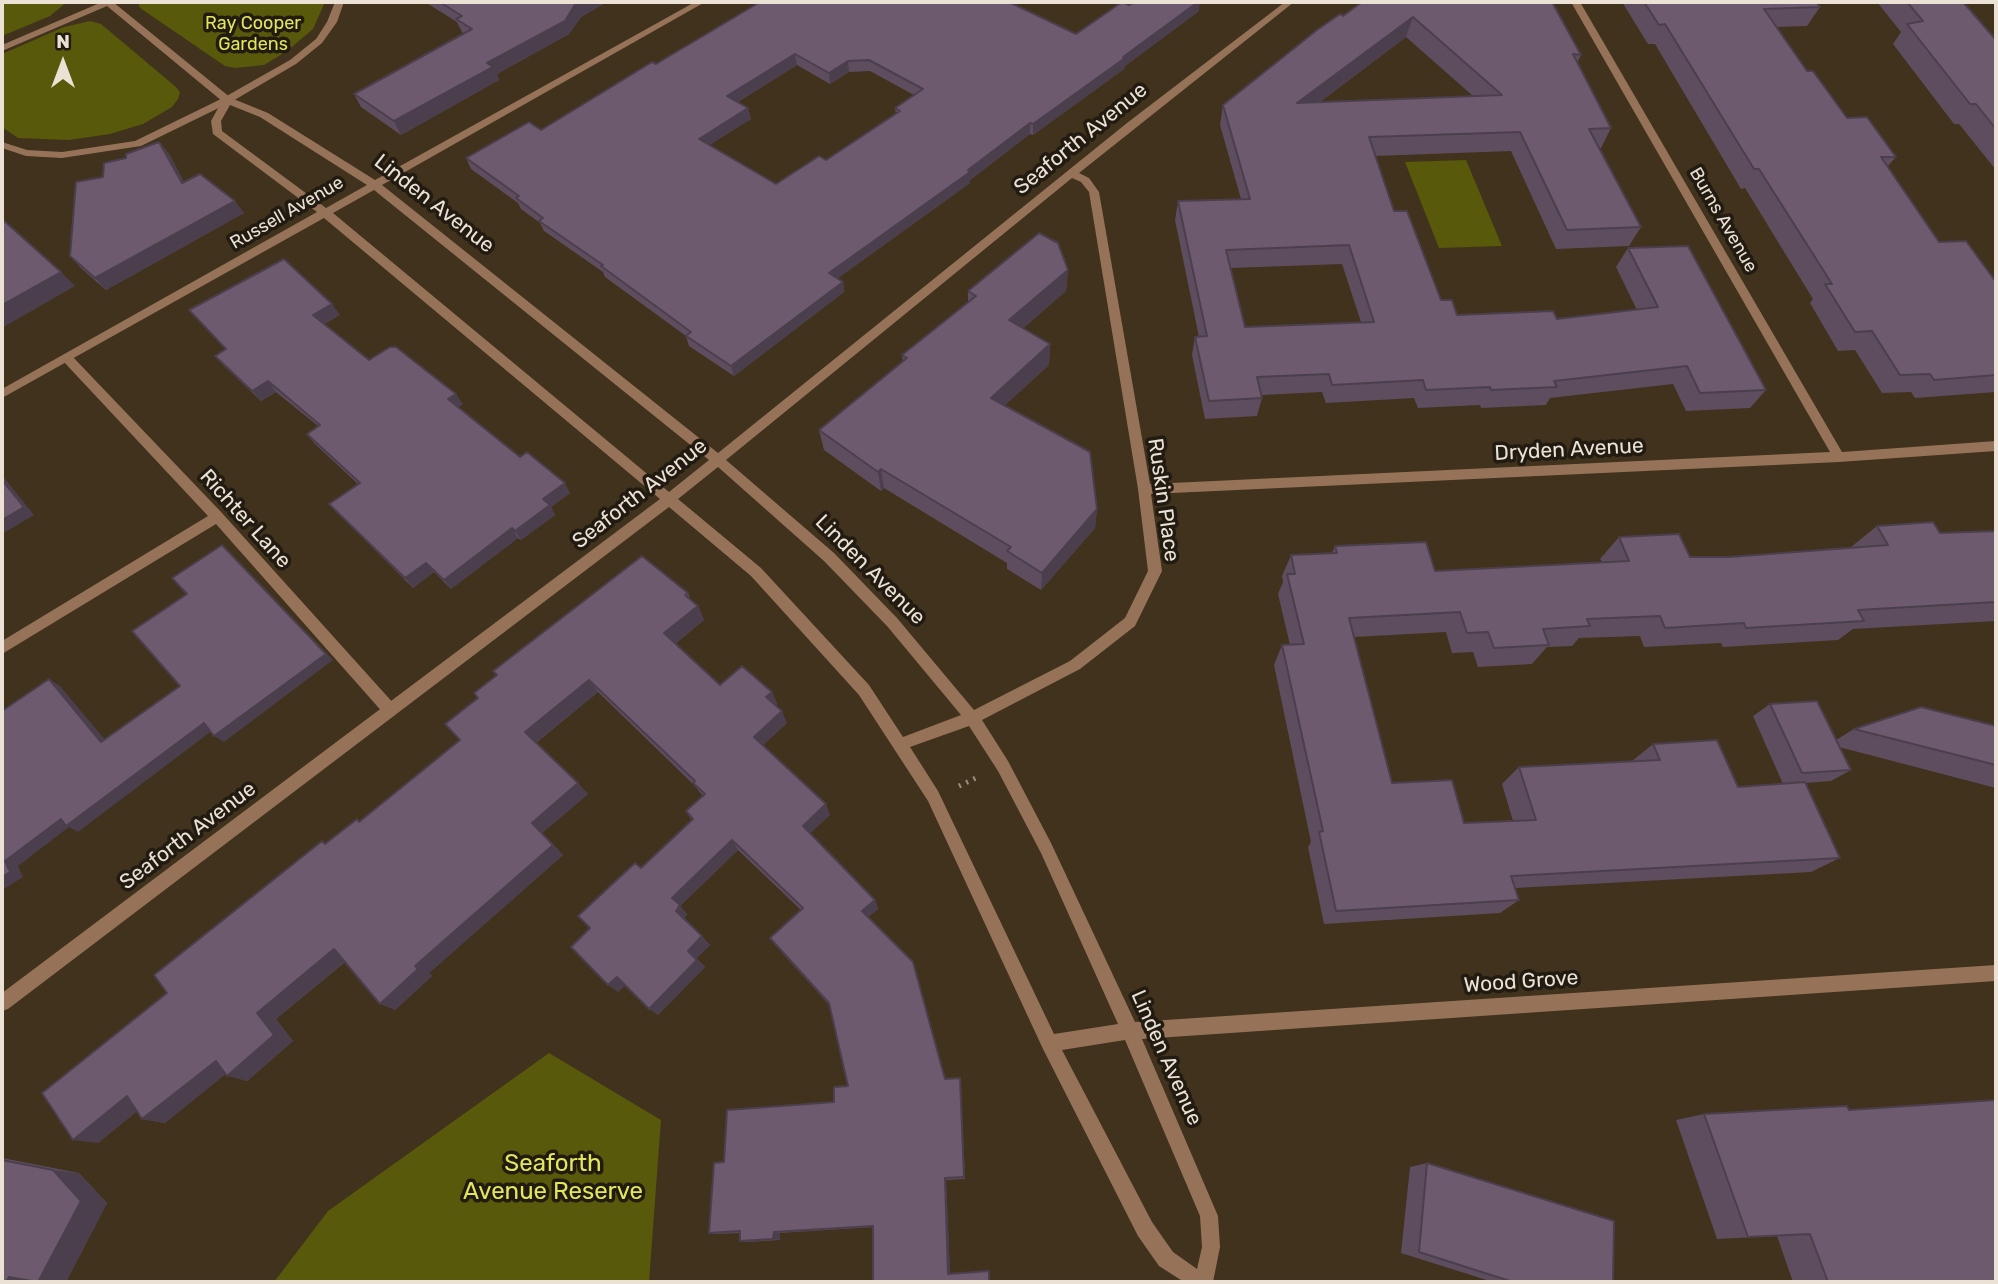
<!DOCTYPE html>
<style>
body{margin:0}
#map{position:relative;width:1998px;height:1284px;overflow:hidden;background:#40321c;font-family:Rubik,sans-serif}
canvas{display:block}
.frame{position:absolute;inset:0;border:4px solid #ebe2d5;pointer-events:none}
.north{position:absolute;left:28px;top:28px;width:70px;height:70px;-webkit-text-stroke:5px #211b11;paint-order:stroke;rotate:0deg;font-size:19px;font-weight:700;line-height:28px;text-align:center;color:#ebe2d5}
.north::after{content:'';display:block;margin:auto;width:24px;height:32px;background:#ebe2d5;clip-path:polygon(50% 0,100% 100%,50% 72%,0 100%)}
</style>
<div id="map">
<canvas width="1998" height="1284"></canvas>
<div class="frame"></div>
<div class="north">N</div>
</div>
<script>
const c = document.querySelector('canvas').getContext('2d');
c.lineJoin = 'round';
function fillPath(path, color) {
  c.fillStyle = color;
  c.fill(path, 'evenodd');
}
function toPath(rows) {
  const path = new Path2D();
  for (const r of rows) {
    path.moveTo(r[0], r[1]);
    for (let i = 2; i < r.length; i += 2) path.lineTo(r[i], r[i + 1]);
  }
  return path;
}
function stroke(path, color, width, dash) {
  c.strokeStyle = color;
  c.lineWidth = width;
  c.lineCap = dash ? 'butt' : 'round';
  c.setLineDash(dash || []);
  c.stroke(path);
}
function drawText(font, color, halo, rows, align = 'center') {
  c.font = font + ' Rubik,sans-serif';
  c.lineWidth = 7;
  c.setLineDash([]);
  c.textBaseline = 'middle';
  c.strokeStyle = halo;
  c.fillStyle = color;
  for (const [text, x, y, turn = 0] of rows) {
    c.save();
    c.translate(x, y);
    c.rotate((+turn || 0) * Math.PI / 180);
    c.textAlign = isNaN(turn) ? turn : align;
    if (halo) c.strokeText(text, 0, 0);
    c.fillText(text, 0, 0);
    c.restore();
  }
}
const green = toPath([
 [2,2,67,2,50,16,2,36],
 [138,2,325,2,313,29,287,51,264,65,235,68,225,66,140,8],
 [90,21,101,24,176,87,180,92,178,99,172,107,143,124,110,134,69,140,18,138,2,127,2,54,64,27],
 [1466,160,1502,246,1439,248,1405,162],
 [549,1053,661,1120,649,1282,274,1282,328,1211]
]);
const path = toPath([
 [959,786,976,778]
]);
const lane = toPath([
 [335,2,344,2,337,22,322,43,296,64,231,102,141,146,62,158,26,156,2,148,2,142,27,150,62,152,135,141,223,98,290,60,316,39,327,22,335,2],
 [67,354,71,355,222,513,395,705,397,710,395,715,390,717,385,715,216,524,2,654,2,641,208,516,63,361,61,358,67,354]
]);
const street = toPath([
 [102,2,113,2,231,98,268,113,375,180,695,2,705,2,382,185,718,453,1127,123,1285,2,1294,2,1079,173,1089,178,1099,192,1150,484,1830,452,1571,2,1580,2,1842,452,1996,441,1996,451,1839,462,1151,494,1162,571,1135,626,1080,669,982,720,1008,761,1051,843,1135,1022,1996,965,1996,981,1142,1039,1218,1216,1220,1247,1213,1282,1184,1282,1159,1266,1138,1236,1043,1049,928,801,859,695,751,576,669,507,8,1009,2,1011,2,993,660,499,324,218,2,398,2,389,317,212,213,134,211,121,222,101,107,6,2,51,2,45,102,2],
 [230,105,260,117,367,185,326,208,222,131,221,121,230,105],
 [1072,178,1081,182,1089,192,1138,489,1148,571,1125,618,1070,661,974,710,897,618,834,553,726,460,1072,178],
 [374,190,709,460,669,492,333,213,374,190],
 [718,467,824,561,887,626,961,715,903,737,869,685,761,568,678,499,718,467],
 [969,726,998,771,1041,853,1118,1024,1054,1034,938,791,910,747,969,726],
 [1125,1040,1200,1216,1202,1247,1197,1269,1173,1252,1152,1222,1062,1050,1125,1040]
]);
const wall = toPath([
 [425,2,607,2,581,17,569,34,497,74,499,80,401,135,361,107,354,94,464,34,462,32,457,22],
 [1362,2,1581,55,1577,63,1611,128,1601,148,1599,148,1641,227,1629,246,1556,249,1511,151,1375,156,1394,211,1441,300,1457,315,1557,319,1637,310,1616,267,1628,248,1766,390,1750,408,1686,411,1673,384,1550,398,1546,405,1481,408,1480,405,1418,408,1414,398,1326,403,1322,392,1262,395,1262,398,1257,416,1205,419,1192,355,1195,337,1199,337,1175,220,1178,201,1241,199,1220,125,1223,105],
 [1406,37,1473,96,1320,102],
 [1342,264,1361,322,1245,327,1231,268],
 [1622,2,1816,2,1820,7,1807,26,1777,27,1807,71,1847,118,1896,157,1887,167,1939,242,1996,282,1996,392,1915,398,1911,392,1882,393,1855,350,1838,351,1810,303,1813,299,1745,188,1741,189,1655,44,1648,44],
 [1877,2,1963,2,1996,40,1996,170,1959,124,1954,124,1893,44,1901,32],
 [1129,5,1199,11,1125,66,1124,69,1033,135,1030,134,970,180,970,183,838,278,843,282,844,292,734,376,689,346,686,336,605,277,603,272,544,231,540,223,521,209,518,203,471,169,466,158,541,130,656,64,1076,34],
 [797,65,830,84,849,72,870,71,914,95,895,108,896,114,826,160,776,184,709,145,751,119,748,108,738,102],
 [159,142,169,154,184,182,244,213,106,290,81,268,70,256,103,177,126,158],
 [1068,270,1066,291,1023,328,1050,344,1049,365,1005,405,1097,509,1095,528,1041,590,1007,569,1007,563,884,488,881,491,824,450,819,430,903,361,902,355,968,302,968,291],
 [189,310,340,315,324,324,369,360,463,404,458,407,520,457,570,493,551,507,555,515,521,540,518,538,451,589,434,572,413,588,329,504,358,484,315,444,307,434,318,426,276,392,261,401,224,366,215,356,226,349],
 [1877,526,1940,533,1996,531,1996,621,1853,629,1838,640,1723,647,1721,643,1644,647,1640,636,1579,638,1572,646,1547,647,1532,664,1478,667,1473,652,1452,653,1446,632,1354,637,1392,783,1464,823,1513,821,1502,784,1519,767,1632,761,1653,744,1738,787,1783,784,1753,716,1770,704,1836,740,1854,729,1996,726,1996,788,1839,747,1851,770,1831,781,1805,783,1840,858,1811,872,1515,888,1519,900,1500,913,1324,924,1308,847,1311,842,1274,665,1282,645,1290,645,1278,594,1283,582,1282,576,1291,555,1332,553,1335,546,1435,571,1602,562,1600,559,1619,537,1690,557,1729,557,1851,547],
 [688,593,691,601,698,606,704,620,675,644,720,685,772,692,777,704,775,706,787,723,763,745,830,815,810,833,875,900,878,909,868,917,945,1079,960,1078,965,1179,946,1180,950,1274,873,1282,873,1227,780,1233,780,1240,747,1242,740,1241,740,1233,717,1234,709,1233,724,1162,834,1102,848,1086,830,1006,776,946,770,938,801,910,738,850,680,906,687,914,684,919,710,945,696,958,705,967,658,1015,625,985,618,992,590,928,641,868,692,821,686,811,703,796,693,784,598,692,536,743,588,794,542,833,563,855,429,973,432,976,395,1010,345,962,276,1019,293,1041,247,1081,225,1074,165,1123,142,1119,137,1111,98,1143,167,993,326,843,357,819,360,821],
 [1849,1110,1996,1282,1793,1282,1777,1236,1717,1239,1676,1120,1704,1114],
 [2,1158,79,1173,107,1203,66,1282,2,1282],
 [1427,1163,1613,1282,1493,1282,1401,1253,1410,1167]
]);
const shadedWall = toPath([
 [579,2,607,2,581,17,569,34,497,74,499,80,401,135,394,121,487,63],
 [1198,2,1200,2,1199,11,1125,66,1124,69,1033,135,1033,124],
 [1413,17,1406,37,1292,123,1297,103],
 [795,54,797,65,730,107,727,96],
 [848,61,849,72,830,84,829,73],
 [748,108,751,119,702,150,699,139],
 [1030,123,1030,134,970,180,970,183,831,283,829,273],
 [159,142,169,154,192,196,182,183],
 [235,201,244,213,106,290,95,278],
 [1068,270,1066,291,1009,341,1009,320],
 [61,272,75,286,2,328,2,305],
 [843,282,844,292,734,376,731,366],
 [332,304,340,315,321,326,313,315],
 [1050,344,1049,365,992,417,991,398],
 [268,381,276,392,261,401,252,391],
 [456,394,463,404,455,410,448,399],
 [881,469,884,488,881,491,878,472],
 [2,475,34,515,2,534],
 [565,483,570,493,551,507,555,515,521,540,515,531,543,499],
 [1097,509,1095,528,1041,590,1042,573],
 [512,528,518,538,451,589,444,580],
 [222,545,333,660,224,742,214,736],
 [426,563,434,572,413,588,405,578],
 [698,606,704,620,671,647,664,633],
 [49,679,60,686,112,748,101,742],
 [589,680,598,692,535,743,525,732],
 [772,692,777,704,771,710,766,697],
 [782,711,787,723,759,749,754,737],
 [204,723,213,730,78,832,69,827,18,866,23,877,2,890,2,877,5,861,61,819],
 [578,783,588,794,542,833,563,855,429,973,432,976,395,1010,380,1004,532,823],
 [826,804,830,815,807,836,803,826],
 [732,840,738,850,680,906,687,914,684,919,676,911,672,898],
 [875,900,878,909,866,919,862,911],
 [702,936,710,945,696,959,688,951],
 [334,949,350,957,276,1019,293,1041,247,1081,227,1076,257,1013],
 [697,960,705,967,658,1015,649,1009],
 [617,977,627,984,618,992,608,985],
 [216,1061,236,1066,165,1123,142,1119],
 [960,1078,961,1083,965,1179,964,1177],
 [127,1096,149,1101,98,1143,73,1140],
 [53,1170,79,1173,107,1203,66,1282,38,1282],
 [945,1178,946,1180,950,1274,948,1274],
 [774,1232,780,1233,780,1240,773,1239],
 [9,1277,34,1282,6,1282]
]);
const building = toPath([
 [440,2,579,2,576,3,565,21,487,63,493,67,394,121,354,94,472,29,456,19,462,16,440,2],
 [760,2,1009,2,1076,34,1122,2,1129,5,1135,2,1198,2,1123,57,1125,58,1033,124,1030,123,968,170,970,172,829,273,843,282,731,366,686,336,691,332,601,266,603,265,539,221,543,218,516,198,519,196,466,158,529,122,541,130,652,62,656,64,760,2],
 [795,54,829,73,848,61,869,60,923,89,895,108,900,111,826,160,819,156,776,184,699,139,748,108,727,96,795,54],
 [1362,2,1552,2,1581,55,1573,54,1611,128,1589,129,1641,227,1567,230,1520,132,1369,137,1394,211,1407,211,1441,300,1452,300,1457,315,1553,311,1557,319,1658,307,1628,248,1688,246,1766,390,1700,393,1687,366,1554,381,1557,387,1491,390,1490,387,1426,390,1423,380,1332,385,1329,374,1257,377,1262,398,1209,401,1195,337,1207,336,1178,201,1250,199,1223,105,1317,30,1340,14,1343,16,1362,2],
 [1413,17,1502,95,1297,103,1413,17],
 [1349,245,1374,322,1245,327,1226,250,1349,245],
 [1644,2,1816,2,1820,7,1764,9,1807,71,1813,71,1847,118,1867,117,1896,157,1881,157,1939,242,1966,241,1996,282,1996,375,1934,380,1930,374,1900,375,1872,331,1855,332,1825,284,1832,284,1759,169,1754,169,1665,24,1659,25,1644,2],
 [1907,2,1963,2,1996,40,1996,129,1976,104,1970,104,1907,24,1923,21,1907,2],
 [159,142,182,183,200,174,235,201,95,278,70,256,76,182,103,177,104,163,126,158,126,154,159,142],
 [2,219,61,272,2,305,2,219],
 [1039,233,1058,243,1068,270,1009,320,1050,344,991,398,1090,452,1097,509,1042,573,1007,551,1011,547,881,469,878,472,819,430,907,358,902,355,976,296,968,291,1039,233],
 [284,259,332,304,313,315,369,360,390,347,396,347,456,394,448,399,520,457,527,452,565,483,543,499,550,505,515,531,512,528,444,580,426,563,405,578,329,504,360,483,307,434,320,425,268,381,252,391,215,356,226,349,189,310,284,259],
 [2,480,24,507,2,520,2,480],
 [1933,522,1940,533,1996,531,1996,602,1858,610,1864,621,1746,628,1744,623,1665,628,1660,616,1587,619,1590,626,1543,629,1549,645,1494,648,1488,632,1467,633,1460,612,1349,618,1392,783,1452,780,1464,823,1536,820,1519,767,1660,760,1653,744,1717,740,1738,787,1805,782,1840,858,1511,876,1519,900,1336,911,1319,832,1323,831,1282,645,1304,644,1287,574,1295,574,1291,555,1337,553,1335,546,1426,542,1435,571,1629,561,1619,537,1679,534,1690,557,1729,557,1888,545,1877,526,1933,522],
 [222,545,326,654,214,736,204,723,66,826,61,819,5,861,10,872,2,877,2,711,49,679,101,742,180,686,132,631,187,594,172,578,222,545],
 [642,556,688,593,685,595,698,606,664,633,720,685,742,666,772,692,766,697,782,711,754,737,826,804,803,826,875,900,862,911,913,962,945,1079,960,1078,964,1177,945,1178,948,1274,989,1271,989,1282,873,1282,873,1226,774,1232,773,1239,740,1241,740,1231,709,1233,714,1163,724,1162,727,1110,834,1102,834,1087,848,1086,829,1003,770,938,803,908,732,840,672,898,680,905,676,911,702,936,688,951,697,960,649,1009,617,977,608,985,571,947,590,928,578,916,635,863,641,868,693,819,686,811,705,794,693,783,695,781,589,680,525,732,578,783,532,823,553,845,415,966,418,969,380,1004,334,949,257,1013,274,1035,227,1076,216,1061,142,1119,127,1096,73,1140,42,1093,167,993,154,975,322,841,325,844,357,819,359,822,460,740,445,724,478,698,474,693,497,675,493,671,642,556],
 [1817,701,1851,770,1802,773,1770,704,1817,701],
 [1921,707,1996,726,1996,765,1854,729,1921,707],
 [1996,1100,1996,1282,1828,1282,1810,1234,1748,1237,1704,1114,1847,1106,1849,1110,1996,1100],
 [2,1160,53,1170,81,1201,38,1282,9,1277,6,1282,2,1282,2,1160],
 [1427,1163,1614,1221,1613,1282,1513,1282,1419,1252,1427,1163]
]);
const farParknames = [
 ["Ray Cooper",253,24],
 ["Gardens",253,45]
];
const farStreetnames = [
 ["Russell Avenue",287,213,-30],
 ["Burns Avenue",1723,220,60]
];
const streetNames = [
 ["Seaforth Avenue",1081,139,-39],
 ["Linden Avenue",434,204,38],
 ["Dryden Avenue",1569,450,-3],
 ["Seaforth Avenue",640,494,-38],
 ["Ruskin Place",1163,500,82],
 ["Richter Lane",245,519,48],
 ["Linden Avenue",870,570,45],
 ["Seaforth Avenue",188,836,-37],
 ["Wood Grove",1521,982,-4],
 ["Linden Avenue",1166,1058,66]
];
const nearParknames = [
 ["Seaforth",553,1164],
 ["Avenue Reserve",553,1192]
];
fillPath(green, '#58590a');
stroke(path, '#9b8f7e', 5, [2, 6]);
fillPath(lane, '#967259');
fillPath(street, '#967259');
fillPath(wall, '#5e4d5f');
fillPath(shadedWall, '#4c3f4d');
fillPath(building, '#6d5a6e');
stroke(building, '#4c3f4d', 2);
drawText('18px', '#e2e65b', '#211b11', farParknames);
drawText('18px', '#ebe2d5', '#211b11', farStreetnames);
drawText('21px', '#ebe2d5', '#211b11', streetNames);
drawText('24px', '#e2e65b', '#211b11', nearParknames);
</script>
